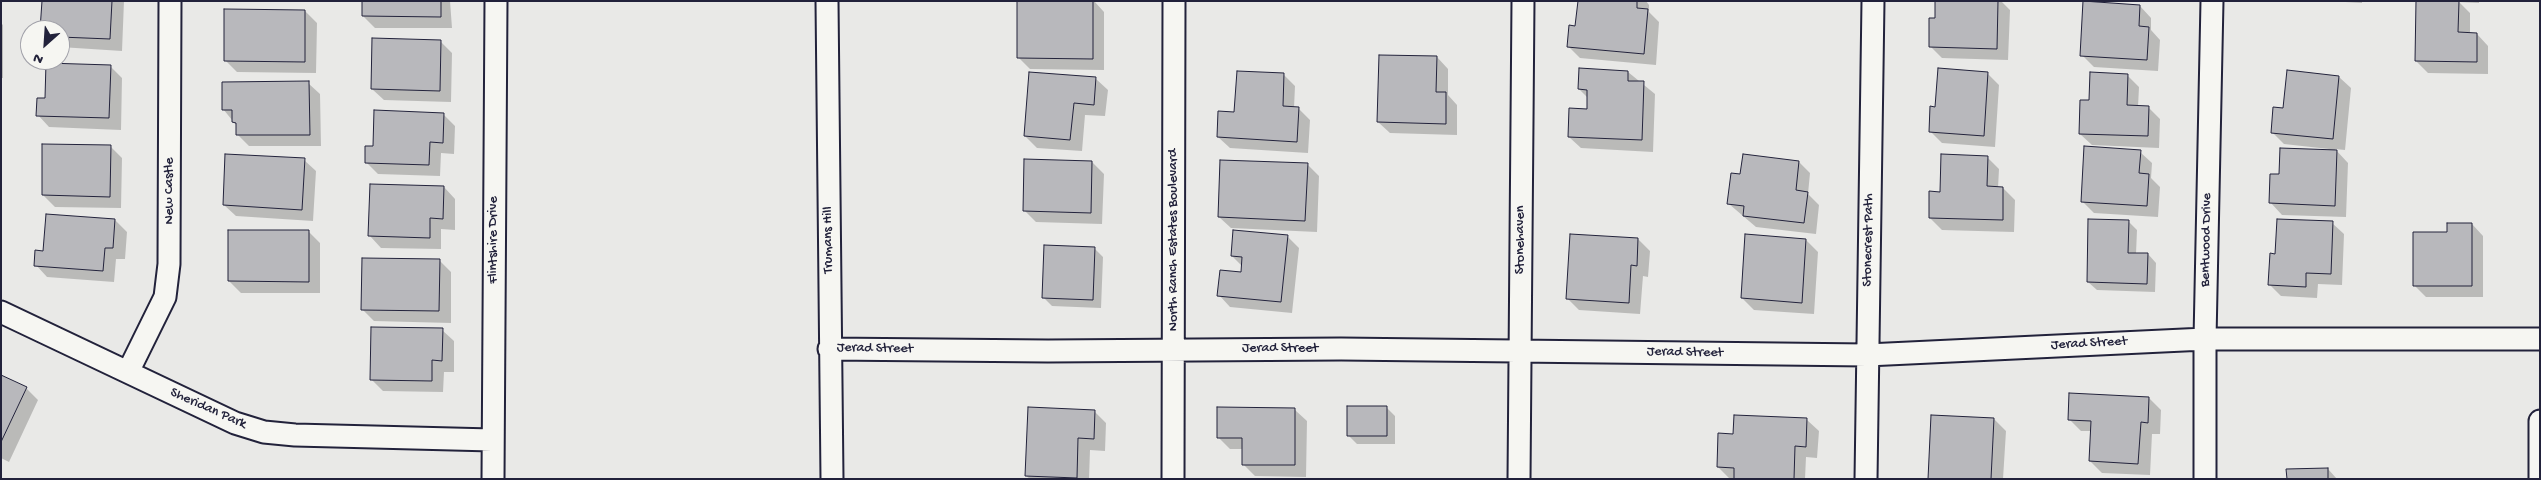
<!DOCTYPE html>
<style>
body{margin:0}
#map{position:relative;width:2541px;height:480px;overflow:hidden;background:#e9e9e7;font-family:"Gochi Hand",sans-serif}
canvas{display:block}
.frame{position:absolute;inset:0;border:2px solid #22223b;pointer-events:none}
.north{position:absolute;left:20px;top:20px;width:50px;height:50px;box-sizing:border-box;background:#f6f6f2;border:1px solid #a1a1a9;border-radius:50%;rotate:206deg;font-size:14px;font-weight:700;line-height:20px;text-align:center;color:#22223b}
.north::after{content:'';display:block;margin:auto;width:18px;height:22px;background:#22223b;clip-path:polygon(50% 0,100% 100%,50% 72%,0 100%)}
</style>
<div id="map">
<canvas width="2541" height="480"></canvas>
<div class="frame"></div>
<div class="north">N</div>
</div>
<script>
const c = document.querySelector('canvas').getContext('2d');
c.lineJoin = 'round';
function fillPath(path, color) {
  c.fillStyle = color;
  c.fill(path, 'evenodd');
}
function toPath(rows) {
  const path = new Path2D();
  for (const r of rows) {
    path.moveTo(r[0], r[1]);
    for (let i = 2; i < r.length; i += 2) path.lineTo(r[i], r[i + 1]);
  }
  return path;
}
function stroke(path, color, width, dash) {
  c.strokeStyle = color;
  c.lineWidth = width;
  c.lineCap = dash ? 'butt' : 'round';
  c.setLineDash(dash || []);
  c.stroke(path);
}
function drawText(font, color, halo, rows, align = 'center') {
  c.font = font + ' "Gochi Hand",sans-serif';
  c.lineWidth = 4.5;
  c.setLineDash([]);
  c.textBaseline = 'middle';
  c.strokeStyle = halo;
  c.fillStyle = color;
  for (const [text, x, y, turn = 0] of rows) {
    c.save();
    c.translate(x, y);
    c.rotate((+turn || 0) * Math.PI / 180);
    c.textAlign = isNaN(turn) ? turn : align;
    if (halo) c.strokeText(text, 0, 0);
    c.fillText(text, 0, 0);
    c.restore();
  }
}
const shadow = toPath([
 [43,1,124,1,122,51,60,47,60,30,42,30],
 [363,1,450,1,452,28,375,28,363,16],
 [1018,1,1094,1,1104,12,1104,70,1030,69,1018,57],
 [1579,1,1646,1,1649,5,1649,12,1659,22,1656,65,1580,58,1569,47,1576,28],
 [1936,1,2001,1,2010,10,2008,60,1942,58,1930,46,1936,20],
 [2328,1,2362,1,2362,3],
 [2417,1,2479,1,2479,3,2459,2,2470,13,2470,34,2477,34,2488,46,2488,74,2428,73,2416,61],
 [2140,6,2151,18,2151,30,2160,40,2158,71,2094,67,2082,55],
 [305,11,317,23,316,73,237,72,225,60],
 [1,23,3,25,3,78,1,78],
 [440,41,452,53,451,102,384,100,372,89],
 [1437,57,1448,69,1448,95,1457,105,1457,135,1390,133,1378,122],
 [110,66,122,78,121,130,49,127,38,115],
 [1628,72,1655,94,1653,152,1581,148,1569,137,1588,110,1588,98,1579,89],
 [1987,73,1999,85,1995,147,1942,143,1930,131,1937,108],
 [1284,75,1295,86,1294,108,1298,108,1310,120,1308,153,1230,148,1218,137,1235,113],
 [2127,75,2139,87,2138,107,2148,107,2160,119,2159,148,2092,145,2080,134,2090,102],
 [2339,77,2351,88,2345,150,2335,149,2348,163,2346,217,2282,215,2271,203,2280,176,2329,149,2284,144,2272,132,2284,110],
 [1096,79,1108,90,1105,116,1085,115,1082,151,1037,148,1025,136],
 [308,83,320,94,321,146,249,146,237,134,237,126,223,109],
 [443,114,455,126,454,154,441,153,440,176,378,174,366,162,375,147],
 [111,147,122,158,121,208,55,207,43,195],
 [2140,152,2152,163,2151,178,2160,187,2158,217,2094,213,2082,201],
 [1987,157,1999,169,1998,188,2003,188,2015,200,2014,232,1942,230,1930,218,1941,193],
 [304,160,316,171,313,221,236,216,224,205],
 [1092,162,1104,174,1102,224,1036,222,1024,210],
 [1799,162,1810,173,1808,194,1819,205,1816,234,1756,227,1729,204],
 [1307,164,1319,176,1317,232,1231,228,1219,217],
 [444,187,455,199,455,230,441,229,441,249,381,248,370,236],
 [115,220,127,232,125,259,116,259,114,282,47,277,36,265,44,252],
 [2128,221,2137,230,2136,254,2148,254,2156,263,2155,292,2097,290,2088,282],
 [2332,223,2344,234,2342,285,2318,284,2317,298,2281,296,2269,284,2277,255],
 [2472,224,2483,236,2483,297,2426,297,2414,285,2449,233],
 [308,231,320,243,320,293,241,293,229,281],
 [1287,236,1299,248,1292,313,1230,307,1219,295,1242,274,1242,266,1232,256],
 [1638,239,1650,251,1648,277,1643,276,1640,314,1579,310,1567,298],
 [1806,240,1818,252,1814,314,1754,310,1742,298],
 [1094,248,1103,257,1101,308,1052,306,1044,298],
 [440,261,451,272,451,323,374,321,362,309],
 [442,330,454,341,454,372,444,372,443,392,383,391,371,379],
 [1,377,26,388,38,400,9,462,1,458],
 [2149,398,2161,410,2160,434,2152,434,2150,475,2102,473,2090,461,2092,431,2081,431,2069,419],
 [1386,407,1395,416,1395,444,1357,444,1348,435],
 [1295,410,1307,421,1306,477,1255,476,1243,464,1243,449,1230,449,1218,437],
 [1094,411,1106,423,1105,451,1090,450,1089,479,1030,479,1026,476],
 [1735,416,1807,420,1819,431,1817,458,1806,457,1805,479,1730,479,1718,467,1735,435],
 [1994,419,2006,431,2003,479,1929,479],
 [2328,469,2337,479,2288,479]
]);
const building = toPath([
 [42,1,112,1,110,39,60,37,60,30,40,30,42,1],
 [362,1,441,1,441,17,362,16,362,1],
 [1017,1,1093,1,1093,59,1017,58,1017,1],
 [1578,1,1637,1,1637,8,1648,9,1644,54,1567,47,1569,25,1575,26,1578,1],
 [1935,1,1998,1,1997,49,1929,47,1929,18,1935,18,1935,1],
 [2083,1,2140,5,2139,26,2149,27,2147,60,2080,56,2083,1],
 [2416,1,2459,1,2458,32,2477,33,2477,62,2415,61,2416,1],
 [224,9,305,10,305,62,224,61,224,9],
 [372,38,441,40,440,91,371,89,372,38],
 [1379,55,1437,56,1436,92,1446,92,1446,124,1377,122,1379,55],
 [46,63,111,65,109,118,36,116,37,98,45,98,46,63],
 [1579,68,1628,71,1628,81,1644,81,1642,140,1568,137,1569,108,1587,109,1587,90,1578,89,1579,68],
 [1938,68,1988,72,1984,136,1929,132,1930,106,1935,107,1938,68],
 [2287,70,2339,76,2333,139,2271,133,2273,107,2283,108,2287,70],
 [1237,71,1284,73,1283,106,1299,107,1297,142,1217,137,1218,111,1234,112,1237,71],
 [1029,72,1096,77,1094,105,1074,103,1070,140,1024,136,1029,72],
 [2090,72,2128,74,2127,105,2149,106,2148,136,2079,134,2080,100,2089,100,2090,72],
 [309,81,310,135,236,135,236,123,232,122,232,110,222,110,222,82,309,81],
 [374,110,444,113,443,143,430,142,429,165,365,163,365,146,373,146,374,110],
 [42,144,111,145,110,197,42,195,42,144],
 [2084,146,2141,150,2139,173,2149,174,2147,206,2081,202,2084,146],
 [2280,148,2337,150,2335,206,2269,203,2270,174,2279,174,2280,148],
 [225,154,305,158,302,210,223,205,225,154],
 [1743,154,1799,161,1796,190,1808,192,1804,223,1743,216,1744,206,1727,204,1731,173,1740,174,1743,154],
 [1941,154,1988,156,1987,186,2003,187,2003,220,1929,218,1929,191,1940,192,1941,154],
 [1024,159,1092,161,1091,213,1023,211,1024,159],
 [1220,160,1308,163,1305,221,1218,217,1220,160],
 [370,184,444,186,443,219,430,218,430,238,368,236,370,184],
 [46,214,115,219,113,248,105,248,103,271,34,266,35,250,43,251,46,214],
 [2088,219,2129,220,2128,253,2148,253,2147,284,2087,282,2088,219],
 [2277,219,2333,221,2331,274,2306,273,2306,287,2268,285,2270,253,2275,254,2277,219],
 [2447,223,2472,223,2472,286,2413,286,2413,232,2447,232,2447,223],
 [228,230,309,230,309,282,228,281,228,230],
 [1233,230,1288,235,1281,302,1217,296,1220,270,1241,272,1242,257,1231,256,1233,230],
 [1570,234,1638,238,1637,266,1631,265,1629,303,1566,299,1570,234],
 [1745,234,1806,239,1802,303,1741,298,1745,234],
 [1044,245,1095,247,1093,300,1042,298,1044,245],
 [362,258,440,259,439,311,361,310,362,258],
 [371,327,443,328,442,361,432,360,432,381,370,380,371,327],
 [1,375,27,387,1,442,1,375],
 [2069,393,2149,397,2148,423,2141,422,2138,464,2089,461,2091,421,2068,420,2069,393],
 [1347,406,1387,406,1387,436,1347,436,1347,406],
 [1028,407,1095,410,1094,439,1078,438,1077,478,1025,476,1028,407],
 [1217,407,1295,408,1295,465,1242,465,1242,438,1217,438,1217,407],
 [1734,415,1807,418,1806,447,1795,446,1794,479,1734,479,1734,468,1717,467,1718,433,1733,434,1734,415],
 [1931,415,1994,418,1991,479,1928,479,1931,415],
 [2328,468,2328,479,2287,479,2286,469,2328,468]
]);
const street = toPath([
 [827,1,832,479],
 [1,312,235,423,264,432,295,435,492,440],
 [829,349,1048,351,1341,349,1867,355,2205,339,2540,339],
 [128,372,165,297,169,264,170,1],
 [493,479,496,1],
 [1173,479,1174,1],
 [1519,479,1523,1],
 [1866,479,1873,1],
 [2205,479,2205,339,2212,1],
 [2540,479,2540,421]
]);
const streetNames = [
 ["New Castle",170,191,-90],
 ["Flintshire Drive",494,240,-90],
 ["Trumans Hill",829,240,-90],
 ["North Ranch Estates Boulevard",1174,240,-90],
 ["Stonehaven",1521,240,-90],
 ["Stonecrest Path",1869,240,-89],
 ["Bentwood Drive",2207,240,-89],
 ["Jerad Street",2089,344,-3],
 ["Jerad Street",875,349,1],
 ["Jerad Street",1280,349],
 ["Jerad Street",1685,353,1],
 ["Sheridan Park",208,409,24]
];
fillPath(shadow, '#0003');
fillPath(building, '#b8b8bc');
stroke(building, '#22223b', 1);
stroke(street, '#22223b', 25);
stroke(street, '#f6f6f2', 21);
drawText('14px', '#22223b', '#f6f6f2', streetNames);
</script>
